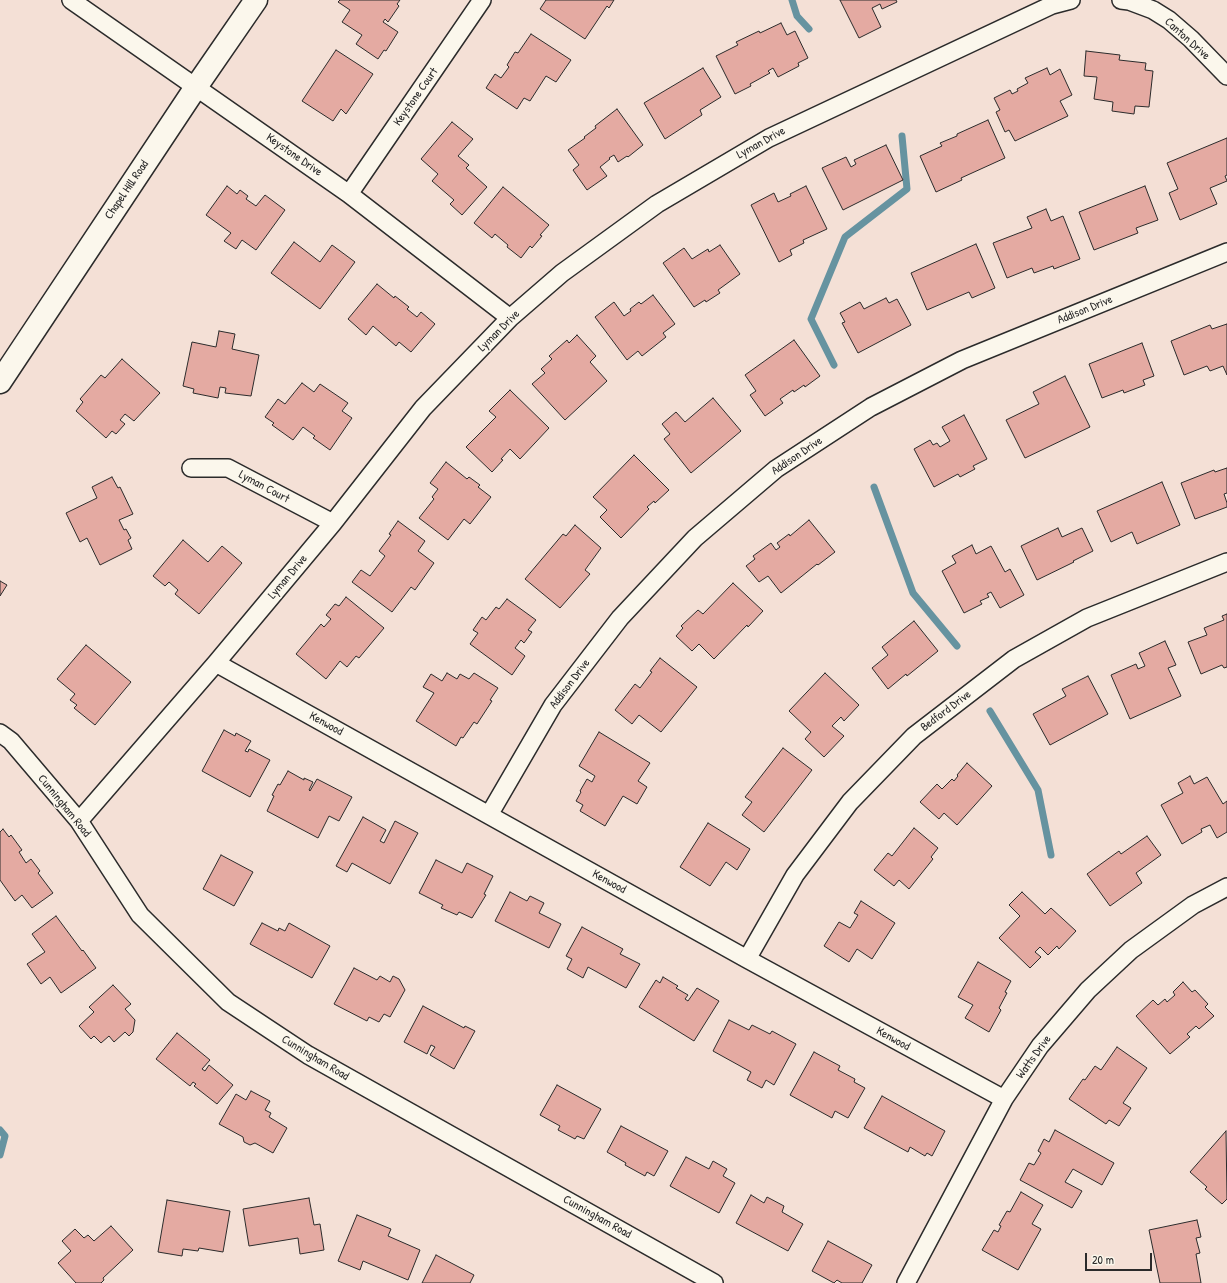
<!DOCTYPE html>
<style>
body{margin:0}
#map{position:relative;width:1227px;height:1283px;overflow:hidden;background:#f4e0d6;font-family:"Patrick Hand",sans-serif}
canvas{display:block}
.scale{position:absolute;left:1085px;top:1253px;width:67px;height:18px;box-sizing:border-box;border:2px solid #2b2b2b;border-top:0;padding-left:5px;font-size:12px;line-height:14px;white-space:nowrap;color:#2b2b2b;-webkit-text-stroke:3px #fbf7ec;paint-order:stroke}
</style>
<div id="map">
<canvas width="1227" height="1283"></canvas>
<div class="scale">20 m</div>
</div>
<script>
const c = document.querySelector('canvas').getContext('2d');
c.lineJoin = 'round';
function toPath(rows) {
  const path = new Path2D();
  for (const r of rows) {
    path.moveTo(r[0], r[1]);
    for (let i = 2; i < r.length; i += 2) path.lineTo(r[i], r[i + 1]);
  }
  return path;
}
function stroke(path, color, width, dash) {
  c.strokeStyle = color;
  c.lineWidth = width;
  c.lineCap = dash ? 'butt' : 'round';
  c.setLineDash(dash || []);
  c.stroke(path);
}
function fillPath(path, color) {
  c.fillStyle = color;
  c.fill(path, 'evenodd');
}
function drawText(font, color, halo, rows, align = 'center') {
  c.font = font + ' "Patrick Hand",sans-serif';
  c.lineWidth = 3;
  c.setLineDash([]);
  c.textBaseline = 'middle';
  c.strokeStyle = halo;
  c.fillStyle = color;
  for (const [text, x, y, turn = 0] of rows) {
    c.save();
    c.translate(x, y);
    c.rotate((+turn || 0) * Math.PI / 180);
    c.textAlign = isNaN(turn) ? turn : align;
    if (halo) c.strokeText(text, 0, 0);
    c.fillText(text, 0, 0);
    c.restore();
  }
}
const stream = toPath([
 [792,0,797,16,809,29],
 [834,365,811,319,845,237,907,189,902,136],
 [874,487,913,593,957,646],
 [990,711,1038,790,1051,855],
 [0,1130,5,1136,0,1155]
]);
const building = toPath([
 [340,0,400,0,397,4,399,6,388,22,385,19,383,22,398,32,386,51,384,50,378,59,356,44,362,35,342,22,350,10,338,2,340,0],
 [546,0,614,0,609,8,607,6,585,39,540,9,546,0],
 [840,0,896,0,897,2,882,9,880,4,872,8,881,27,859,38,840,0],
 [781,23,787,35,795,31,808,58,798,63,799,66,778,77,773,68,768,71,770,73,750,84,751,86,735,94,716,56,738,45,736,42,759,31,760,33,781,23],
 [531,34,571,60,556,82,546,76,530,101,524,98,517,109,486,88,495,74,501,78,509,67,507,65,515,52,518,53,531,34],
 [336,50,373,74,346,114,341,109,333,121,302,101,336,50],
 [1086,51,1120,55,1119,60,1146,63,1145,70,1153,71,1149,107,1135,106,1134,114,1112,111,1113,102,1094,99,1097,77,1084,76,1086,51],
 [703,68,721,97,700,110,702,115,665,139,644,103,703,68],
 [1047,68,1050,75,1060,69,1072,95,1060,101,1068,116,1015,141,1009,130,1005,132,996,112,1000,110,994,98,1010,90,1012,94,1018,91,1017,89,1028,83,1025,78,1047,68],
 [617,109,643,145,628,157,627,156,618,162,614,155,609,158,610,159,600,167,607,176,587,190,573,170,579,165,568,150,585,138,584,137,596,128,595,126,617,109],
 [988,120,1005,158,961,178,962,180,936,192,920,156,942,146,940,143,957,136,957,134,988,120],
 [452,122,473,139,458,156,469,165,466,168,487,187,462,215,450,204,454,200,432,181,438,174,421,159,452,122],
 [1227,138,1227,175,1225,176,1227,181,1210,188,1217,204,1180,220,1169,193,1178,189,1167,163,1227,138],
 [886,145,903,180,843,210,822,168,846,157,851,167,856,164,854,160,886,145],
 [227,186,237,194,240,190,248,196,246,199,256,206,265,195,285,210,256,250,242,240,236,249,224,241,231,233,206,215,227,186],
 [806,186,827,229,803,240,804,243,790,250,792,255,779,262,751,205,774,193,778,202,791,196,790,194,806,186],
 [1145,186,1158,220,1136,228,1138,233,1094,250,1079,212,1145,186],
 [503,187,549,225,540,235,542,236,532,248,530,246,521,258,507,247,508,245,495,234,492,238,474,223,503,187],
 [1046,209,1051,221,1063,216,1080,259,1054,269,1053,266,1034,273,1032,268,1007,278,993,243,1032,228,1027,217,1046,209],
 [294,242,320,262,332,245,355,262,320,309,271,273,294,242],
 [976,244,995,288,972,298,969,292,927,310,911,273,976,244],
 [720,245,740,274,718,290,720,293,706,302,705,300,694,307,663,263,684,248,692,259,708,249,709,252,720,245],
 [377,284,394,298,395,296,409,307,407,309,417,317,421,312,435,324,411,352,399,342,396,346,373,326,366,335,348,319,377,284],
 [653,295,675,324,663,333,666,337,642,356,638,351,627,360,595,317,614,302,624,316,631,311,630,309,639,302,641,304,653,295],
 [886,298,889,303,897,299,911,325,858,353,842,323,845,322,840,313,860,302,864,309,886,298],
 [1227,324,1227,375,1223,366,1210,371,1207,366,1184,375,1171,341,1210,325,1212,329,1227,324],
 [219,331,235,334,232,349,259,355,251,396,225,393,226,388,220,387,218,398,193,393,194,389,183,386,192,342,216,347,219,331],
 [577,335,596,356,590,362,607,381,565,420,532,384,545,373,541,369,552,359,549,356,567,340,569,343,577,335],
 [794,340,820,376,805,387,804,385,794,392,793,390,780,399,783,403,765,416,750,395,756,391,745,375,794,340],
 [1142,343,1154,376,1143,380,1145,385,1124,393,1123,390,1102,398,1089,364,1142,343],
 [122,359,160,393,134,421,125,414,120,420,125,424,116,434,112,431,106,438,76,411,83,402,80,399,101,375,105,378,122,359],
 [1065,376,1090,427,1025,458,1006,420,1039,404,1033,392,1065,376],
 [302,383,314,392,320,384,348,403,342,411,352,418,330,450,313,438,315,436,303,427,293,440,272,425,274,423,265,417,278,399,285,404,302,383],
 [510,390,549,428,520,459,510,449,501,459,503,460,492,472,466,447,496,417,489,411,510,390],
 [713,398,741,431,691,473,664,439,670,434,662,424,676,412,685,422,713,398],
 [964,415,987,459,973,466,975,469,960,477,958,474,934,487,914,449,930,440,933,445,937,443,940,447,950,441,942,427,964,415],
 [634,455,669,490,655,503,654,501,647,507,649,509,621,538,600,517,607,510,593,497,634,455],
 [446,462,467,479,469,477,480,485,478,487,491,497,470,524,464,519,448,540,419,518,434,499,432,497,438,489,430,483,446,462],
 [1227,468,1227,493,1224,494,1227,503,1227,507,1195,519,1181,483,1214,470,1215,472,1227,468],
 [112,477,118,488,120,487,133,514,119,520,124,530,126,529,131,538,128,540,132,549,100,565,87,538,80,542,66,513,97,498,92,487,112,477],
 [1162,482,1180,525,1137,544,1132,532,1111,542,1097,511,1162,482],
 [809,520,835,552,818,565,817,564,781,593,768,576,759,582,746,566,755,559,753,556,771,543,776,550,780,547,777,543,789,534,790,536,809,520],
 [398,521,425,541,418,551,434,563,415,590,411,587,392,612,352,582,361,570,370,576,385,556,379,551,391,535,389,534,398,521],
 [575,525,601,548,585,570,590,574,560,608,525,579,563,534,566,536,575,525],
 [1058,528,1062,537,1082,528,1093,551,1073,561,1074,562,1037,580,1021,546,1058,528],
 [183,540,208,562,222,546,242,563,199,614,175,594,178,590,169,582,165,586,153,576,183,540],
 [972,545,976,554,991,546,1005,572,1010,569,1024,595,1000,608,991,592,987,594,989,597,980,601,982,604,964,613,942,571,956,563,952,556,972,545],
 [0,581,7,585,0,596,0,581],
 [733,583,763,611,748,627,747,625,714,659,699,644,692,651,676,636,683,628,681,626,698,610,703,614,733,583],
 [346,597,384,628,359,658,356,656,347,667,340,661,326,679,296,654,321,624,324,627,331,619,326,615,335,604,339,606,346,597],
 [507,599,536,620,528,630,532,632,524,643,521,640,515,648,525,656,512,675,470,644,478,633,473,630,482,617,486,620,496,607,499,609,507,599],
 [1227,614,1227,667,1224,668,1222,665,1201,674,1188,642,1207,635,1204,628,1224,620,1222,616,1227,614],
 [914,621,938,651,907,676,906,674,888,689,872,668,888,655,882,647,914,621],
 [1165,641,1176,665,1168,668,1181,696,1130,719,1111,675,1136,664,1138,669,1145,666,1139,653,1165,641],
 [86,645,131,682,95,725,74,708,77,705,70,700,75,694,57,679,86,645],
 [660,658,697,687,661,732,639,715,632,724,615,710,635,684,640,688,652,672,650,671,660,658],
 [447,673,457,679,460,674,469,679,474,673,498,688,490,700,492,701,477,724,474,722,463,738,461,737,456,746,416,721,434,693,423,687,431,674,442,681,447,673],
 [825,673,859,705,844,721,841,717,832,726,844,736,824,757,805,739,811,732,789,711,825,673],
 [1088,676,1108,714,1050,745,1033,714,1066,696,1062,689,1088,676],
 [224,730,235,736,236,733,251,741,245,751,248,752,249,749,270,760,250,797,202,771,224,730],
 [599,732,650,763,638,781,647,787,637,804,623,796,605,826,580,811,583,805,576,801,581,792,580,791,587,779,592,782,595,776,579,766,599,732],
 [783,748,812,770,764,832,742,815,752,802,745,797,783,748],
 [967,763,992,786,957,825,944,813,939,819,920,802,937,784,942,789,952,779,954,781,958,776,957,775,967,763],
 [288,771,304,780,304,778,313,782,309,790,310,791,317,779,352,797,339,821,329,816,318,838,267,811,274,796,272,795,278,784,280,785,288,771],
 [1190,776,1194,784,1207,777,1223,804,1227,801,1227,832,1217,838,1210,825,1201,829,1202,832,1182,844,1161,805,1183,793,1178,783,1190,776],
 [363,817,386,830,380,841,384,843,395,821,418,833,390,884,352,863,347,872,336,866,363,817],
 [708,823,750,849,737,870,726,862,710,886,680,867,708,823],
 [914,828,938,848,931,857,933,859,909,889,899,880,894,886,874,870,888,853,892,856,914,828],
 [3,829,9,837,11,835,22,850,19,852,26,863,31,859,40,871,38,873,53,893,32,908,22,895,15,901,0,880,0,832,3,829],
 [1147,836,1161,855,1136,873,1142,883,1110,906,1087,874,1119,851,1121,854,1147,836],
 [221,855,253,872,234,906,203,889,221,855],
 [436,860,462,873,467,863,493,876,484,894,486,895,472,918,459,912,457,915,441,908,443,905,419,893,436,860],
 [510,892,527,901,530,896,544,903,539,913,561,924,549,948,495,921,510,892],
 [1022,892,1045,914,1051,908,1076,931,1059,949,1057,946,1048,955,1040,947,1035,952,1041,957,1030,968,999,938,1020,916,1009,905,1022,892],
 [861,901,895,923,872,959,857,949,849,962,824,946,839,922,850,928,858,915,854,913,861,901],
 [56,916,82,951,83,950,96,968,61,993,50,977,41,984,27,964,45,952,32,934,56,916],
 [262,923,278,931,279,928,285,931,289,923,330,946,312,978,250,944,262,923],
 [582,927,623,949,620,954,640,964,626,988,588,967,583,978,567,969,572,959,566,956,582,927],
 [978,962,1011,981,1005,992,1007,993,999,1008,1001,1010,989,1032,965,1018,973,1005,958,997,978,962],
 [354,968,377,980,380,976,390,982,393,976,399,979,405,990,390,1017,384,1014,379,1022,369,1017,367,1021,334,1004,354,968],
 [663,977,678,986,676,988,688,995,685,999,688,1001,697,988,719,1001,694,1041,639,1007,656,980,660,983,663,977],
 [1183,982,1192,992,1195,990,1208,1004,1205,1007,1214,1016,1199,1029,1196,1026,1187,1034,1190,1037,1170,1054,1136,1016,1153,1000,1158,1005,1165,999,1167,1002,1175,995,1173,992,1183,982],
 [113,985,131,1004,125,1009,135,1020,133,1032,129,1036,125,1032,114,1042,109,1036,101,1043,94,1036,91,1039,79,1026,94,1012,89,1007,113,985],
 [423,1006,464,1028,465,1026,475,1031,454,1069,430,1055,435,1047,431,1045,427,1054,404,1042,423,1006],
 [729,1020,749,1030,752,1025,770,1034,772,1031,796,1044,774,1085,766,1080,762,1088,747,1080,751,1072,713,1051,729,1020],
 [177,1033,210,1060,202,1069,205,1071,209,1065,233,1085,217,1104,194,1086,196,1084,193,1082,190,1086,156,1059,177,1033],
 [1117,1047,1147,1068,1123,1103,1131,1108,1119,1126,1109,1120,1106,1124,1069,1099,1083,1079,1085,1080,1095,1066,1101,1070,1117,1047],
 [814,1052,840,1066,838,1070,855,1079,854,1082,865,1088,848,1118,835,1111,832,1118,790,1095,814,1052],
 [557,1085,601,1109,584,1139,577,1136,575,1139,558,1130,560,1126,540,1115,557,1085],
 [251,1091,270,1101,265,1110,271,1113,269,1117,287,1128,273,1153,255,1143,250,1145,244,1142,243,1137,219,1124,236,1094,246,1100,251,1091],
 [882,1096,945,1131,932,1156,927,1153,925,1156,910,1147,908,1152,864,1128,882,1096],
 [621,1126,668,1151,654,1176,647,1172,645,1176,625,1165,626,1163,607,1152,621,1126],
 [1055,1130,1114,1163,1102,1185,1073,1169,1065,1182,1082,1191,1072,1208,1020,1180,1029,1163,1034,1165,1041,1153,1038,1151,1044,1139,1049,1142,1055,1130],
 [1226,1131,1227,1199,1222,1204,1205,1189,1207,1187,1190,1172,1226,1131],
 [686,1157,709,1169,713,1161,727,1169,723,1176,735,1183,719,1213,670,1186,686,1157],
 [1021,1192,1043,1205,1032,1224,1041,1229,1018,1270,982,1250,994,1230,998,1232,1001,1226,999,1225,1007,1211,1010,1212,1021,1192],
 [751,1195,764,1203,767,1197,784,1206,782,1212,803,1224,788,1251,736,1223,751,1195],
 [309,1198,314,1225,320,1224,324,1250,300,1254,298,1238,249,1246,243,1209,309,1198],
 [167,1200,230,1211,223,1252,199,1248,198,1251,183,1249,182,1256,158,1252,167,1200],
 [357,1215,391,1229,388,1236,420,1250,408,1280,363,1261,360,1270,338,1261,357,1215],
 [1197,1220,1201,1237,1196,1238,1200,1253,1196,1254,1201,1283,1160,1283,1149,1230,1197,1220],
 [111,1226,133,1250,103,1278,104,1280,101,1283,76,1283,58,1263,71,1251,62,1241,75,1229,84,1238,88,1235,94,1241,111,1226],
 [828,1241,872,1265,862,1283,842,1283,837,1280,834,1283,812,1271,828,1241],
 [436,1255,474,1275,470,1283,422,1283,436,1255]
]);
const street = toPath([
 [71,0,349,194,510,318],
 [1121,0,1129,1,1153,10,1169,20,1191,39,1227,76],
 [349,194,482,0],
 [191,468,228,468,333,523],
 [216,663,747,959,1004,1099],
 [0,733,11,741,79,821,140,915,228,1002,308,1055,714,1283],
 [489,815,553,705,620,618,695,538,776,469,871,407,962,360,1227,252],
 [79,821,216,663,333,523,423,408,510,318,562,273,657,204,769,138,1052,5,1071,0],
 [747,959,795,875,850,802,914,736,1014,659,1087,618,1227,562],
 [906,1283,1004,1099,1040,1046,1088,990,1131,950,1193,905,1227,887]
]);
const secondary = toPath([
 [0,382,196,87,256,0]
]);
const streetNames = [
 ["Canton Drive",1187,39,42],
 ["Keystone Court",416,97,-55],
 ["Lyman Drive",761,143,-29],
 ["Keystone Drive",294,155,35],
 ["Chapel Hill Road",127,190,-56],
 ["Addison Drive",1085,310,-22],
 ["Lyman Drive",499,331,-45],
 ["Addison Drive",797,456,-34],
 ["Lyman Court",264,487,28],
 ["Lyman Drive",288,577,-50],
 ["Addison Drive",570,684,-53],
 ["Bedford Drive",946,711,-37],
 ["Kenwood",326,724,29],
 ["Cunningham Road",64,806,51],
 ["Kenwood",609,882,29],
 ["Kenwood",893,1039,29],
 ["Watts Drive",1034,1057,-54],
 ["Cunningham Road",315,1058,31],
 ["Cunningham Road",597,1217,29]
];
stroke(stream, '#6693a0', 7);
fillPath(building, '#e4aaa2');
stroke(building, '#2b2b2b', 1);
stroke(street, '#2b2b2b', 20);
stroke(secondary, '#2b2b2b', 25);
stroke(street, '#fbf7ec', 17);
stroke(secondary, '#fbf7ec', 22);
drawText('12px', '#2b2b2b', '#fbf7ec', streetNames);
</script>
